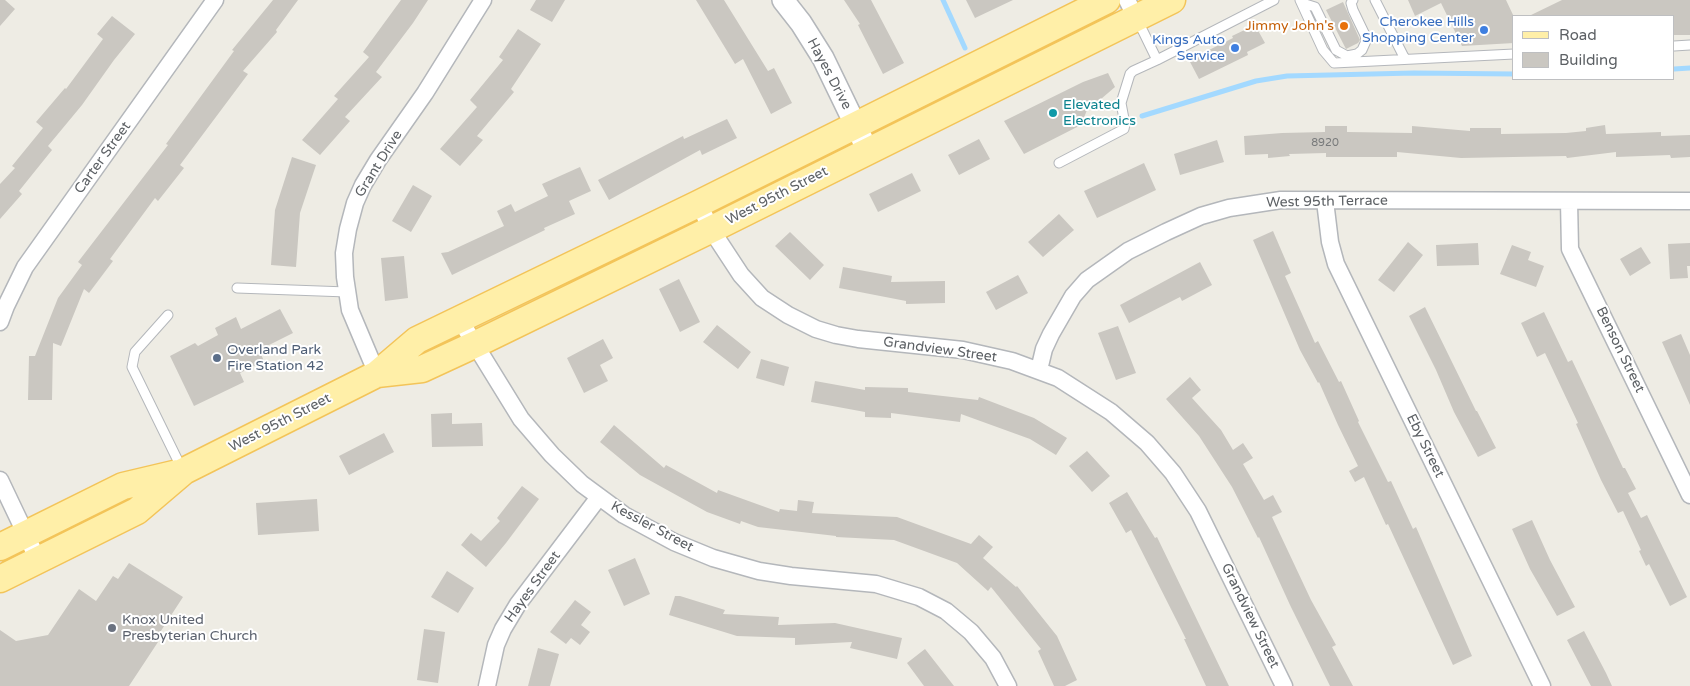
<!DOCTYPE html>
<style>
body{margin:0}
#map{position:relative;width:1690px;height:686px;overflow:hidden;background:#eeece4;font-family:"Varela Round",sans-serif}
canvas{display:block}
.legend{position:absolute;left:1512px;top:15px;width:162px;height:65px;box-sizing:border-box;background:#fff;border:1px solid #bebfc1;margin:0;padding:6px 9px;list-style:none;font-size:15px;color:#5c6064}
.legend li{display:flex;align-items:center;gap:10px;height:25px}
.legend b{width:25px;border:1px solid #bebfc1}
</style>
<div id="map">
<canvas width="1690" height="686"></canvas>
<ul class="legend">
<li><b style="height:6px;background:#ffefa8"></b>Road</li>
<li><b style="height:14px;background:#cac7c1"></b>Building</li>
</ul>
</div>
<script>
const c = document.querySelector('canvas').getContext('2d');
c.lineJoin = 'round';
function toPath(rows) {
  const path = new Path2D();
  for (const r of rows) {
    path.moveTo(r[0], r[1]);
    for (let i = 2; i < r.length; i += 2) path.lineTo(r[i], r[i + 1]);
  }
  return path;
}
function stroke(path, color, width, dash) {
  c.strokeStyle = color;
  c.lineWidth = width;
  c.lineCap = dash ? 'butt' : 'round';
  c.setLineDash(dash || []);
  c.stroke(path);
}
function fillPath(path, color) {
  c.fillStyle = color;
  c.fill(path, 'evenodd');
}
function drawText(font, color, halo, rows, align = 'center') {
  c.font = font + ' "Varela Round",sans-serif';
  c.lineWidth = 4;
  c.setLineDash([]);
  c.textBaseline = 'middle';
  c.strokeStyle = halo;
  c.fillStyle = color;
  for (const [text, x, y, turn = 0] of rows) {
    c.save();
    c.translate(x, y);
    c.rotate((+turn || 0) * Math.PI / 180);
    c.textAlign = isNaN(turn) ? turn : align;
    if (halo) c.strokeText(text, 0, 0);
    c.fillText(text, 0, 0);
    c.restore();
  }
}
const stream = toPath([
 [943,0,965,48],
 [1674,69,1690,68],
 [1142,116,1256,81,1287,76,1414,73,1514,74]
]);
const building = toPath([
 [0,0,5,0,15,9,0,26],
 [273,0,298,0,276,30,277,32,243,71,248,74,180,165,184,168,158,201,155,198,110,259,113,261,89,293,84,289,61,346,53,343,52,400,28,400,29,356,35,356,58,298,82,265,78,262,168,145,166,144,234,51,232,50],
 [401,0,428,0,413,23,376,72,382,77,345,117,350,121,320,155,302,140,338,99,334,96,369,57,363,52],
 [536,0,565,0,552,22,530,10],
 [696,0,724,0,768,71,774,68,792,103,771,114,743,59,735,64],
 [844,0,871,0,904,63,883,74,858,25,860,24],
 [966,0,1013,0,975,18],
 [1408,0,1506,0,1514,17,1514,43,1462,46,1441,3,1415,16],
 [1562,0,1690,0,1690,35,1674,35,1674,16,1529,16],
 [1343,2,1360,40,1358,43,1346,49,1326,10],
 [112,16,135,34,114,60,82,105,48,146,52,150,19,191,22,194,0,219,0,184,15,168,12,166,43,128,36,122,65,88,66,89,103,39,97,34],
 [1255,25,1265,43,1247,52,1248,55,1199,79,1189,60,1233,38,1232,36],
 [518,29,541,44,511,89,514,92,477,136,483,140,460,166,440,149,477,107,470,100,503,60,499,57],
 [1108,73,1115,87,1094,105,1089,105,1081,125,1024,154,1004,121,1083,82],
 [727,119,737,138,702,155,700,150,609,200,598,180,683,136,684,139],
 [1605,125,1606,134,1661,132,1661,136,1690,135,1690,157,1671,158,1670,155,1616,157,1616,152,1567,158,1566,156,1461,158,1397,152,1397,157,1326,157,1326,153,1289,154,1290,156,1268,158,1268,154,1245,155,1244,136,1282,133,1325,132,1325,126,1347,126,1347,132,1412,133,1412,126,1470,131,1470,128,1501,128,1501,134,1566,133,1586,131,1586,128],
 [979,139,990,159,959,175,948,155],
 [1217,140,1224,162,1180,175,1174,154],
 [292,157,316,165,300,213,296,267,271,265,275,210],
 [1144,163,1156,190,1097,218,1084,191],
 [580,167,591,191,569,201,575,214,544,228,545,230,452,275,441,253,448,252,504,226,497,211,511,204,515,212,548,196,542,184],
 [912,173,921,191,878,212,869,194],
 [413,185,432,196,411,232,392,221],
 [1059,214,1074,230,1043,257,1028,242],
 [1273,231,1291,273,1285,276,1315,343,1318,341,1339,382,1341,381,1359,421,1358,422,1388,482,1391,481,1413,529,1416,527,1472,656,1453,665,1388,524,1386,525,1364,477,1355,482,1349,471,1358,466,1338,425,1319,382,1318,383,1300,350,1253,240],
 [790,232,824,265,810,280,775,246],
 [1408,242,1423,255,1394,292,1378,280],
 [1478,243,1479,265,1437,266,1436,245],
 [1690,243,1690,266,1687,266,1688,278,1670,279,1668,244],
 [1512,245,1531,252,1528,260,1544,266,1536,287,1500,274],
 [1641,247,1651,263,1630,276,1620,259],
 [404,256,408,298,385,301,381,258],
 [1200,262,1212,285,1182,301,1180,297,1129,323,1120,305],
 [843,267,892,276,891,282,945,281,945,303,906,304,906,301,839,288],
 [1018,275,1028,293,996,310,986,292],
 [679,279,700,322,680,332,659,289],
 [1425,307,1476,411,1477,411,1496,448,1478,457,1454,412,1436,370,1409,316],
 [280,309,293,333,259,350,264,361,240,373,244,382,194,406,170,356,195,343,198,346,218,335,215,328,236,317,241,329],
 [1544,312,1568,362,1572,360,1623,468,1625,468,1636,489,1628,493,1641,518,1647,515,1687,597,1670,606,1649,564,1646,566,1639,551,1641,550,1623,511,1618,513,1601,480,1576,424,1578,423,1545,353,1537,357,1521,323],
 [717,325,751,352,738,369,703,342],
 [1118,326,1136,373,1116,380,1098,333],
 [1681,334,1690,355,1690,405,1662,342],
 [603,339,613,358,600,365,608,381,584,393,567,358],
 [761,359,789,367,784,386,756,378],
 [1190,377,1201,390,1192,398,1221,430,1233,450,1243,443,1253,458,1243,464,1264,500,1273,495,1282,512,1272,517,1311,600,1336,645,1332,647,1353,686,1330,686,1290,605,1259,537,1258,538,1232,487,1199,436,1166,399],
 [815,381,865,390,865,387,908,388,908,392,978,400,979,397,1034,418,1067,438,1056,455,1030,439,961,414,960,422,891,413,891,418,865,417,865,412,811,402],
 [452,413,452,424,482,423,483,446,432,447,431,414],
 [614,425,664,468,666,465,717,493,718,490,779,512,780,509,797,511,798,500,814,502,812,513,897,517,971,544,979,535,993,547,983,558,1016,587,1017,586,1057,636,1077,680,1065,686,1054,686,1038,651,1041,649,991,587,988,591,957,563,894,540,836,537,836,536,758,527,741,521,740,524,707,512,640,475,600,442],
 [384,433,394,452,349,475,339,456],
 [1087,451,1110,476,1092,492,1069,466],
 [522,486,539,499,506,543,486,567,461,545,471,533,481,541,500,521,497,518],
 [1127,492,1155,538,1157,537,1229,686,1206,686,1184,639,1186,639,1131,530,1126,533,1109,503],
 [317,499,319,531,258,535,256,503],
 [1532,520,1550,560,1575,607,1557,616,1530,569,1512,529],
 [635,558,650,594,624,606,608,570],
 [129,563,183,597,155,640,158,642,129,686,0,686,0,630,16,641,48,635,79,589,96,601,113,576,118,579],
 [447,571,474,588,458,613,431,597],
 [675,596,680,596,725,610,723,614,779,617,778,625,835,623,902,638,897,659,850,648,852,642,795,645,795,638,737,636,669,615],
 [575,600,591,612,581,625,590,632,580,645,571,638,566,644,550,632],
 [424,629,445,632,438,683,417,680],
 [1584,631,1606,673,1612,686,1591,686,1567,640],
 [538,648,559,654,550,686,528,686],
 [925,649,954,686,924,686,907,663]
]);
const service = toPath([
 [1300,0,1323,50,1334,63,1514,54],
 [1375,0,1405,59],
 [1302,3,1315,7,1336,50,1347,56,1357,54,1362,50,1366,41,1365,35,1353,10,1351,3,1353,0],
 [1138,21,1157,60,1274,0],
 [1674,46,1690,45],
 [1059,163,1124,129,1125,124,1121,103,1130,74,1133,71,1157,60],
 [237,288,347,292],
 [168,315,135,352,132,367,182,469]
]);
const minor = toPath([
 [1127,0,1136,18],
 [1325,201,1330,242,1336,264,1542,686],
 [1569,201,1570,249,1690,495],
 [698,204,718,240,741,275,762,298,788,315,816,329,836,335,858,339,963,350,1012,361,1058,378,1111,412,1147,443,1173,473,1198,511,1284,686],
 [460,320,521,419,552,455,582,484,624,515,674,542,713,558,759,571,791,576,876,584,919,597,946,611,971,632,993,658,1008,686],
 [0,322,6,306,25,267,215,0],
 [1039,370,1044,349,1051,334,1073,296,1087,280,1128,251,1166,232,1201,216,1229,208,1281,200,1690,201],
 [377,374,350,310,345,277,344,253,348,229,355,203,363,185,378,160,425,93,483,0],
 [0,480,38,560],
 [487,686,496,645,503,629,518,604,599,497]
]);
const tertiary = toPath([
 [783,0,801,23,823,58,868,151]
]);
const primary = toPath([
 [377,374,422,369,476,344,712,229,1172,0],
 [0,547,123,486,178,473],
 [0,579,137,511,184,471,377,374,417,340,698,204,1107,0]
]);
const markers = [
 [1344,26,5,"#e8710a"],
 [1484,30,5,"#3f7fe0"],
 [1235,48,5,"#3f7fe0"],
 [1053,113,5,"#0f9aa8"],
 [217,358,5,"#5c6f8a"],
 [112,628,5,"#6b7280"]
];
const numberNames = [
 ["8920",1325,143]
];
const shopNames = [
 ["Cherokee Hills",1474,22],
 ["Shopping Center",1474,38],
 ["Kings Auto",1225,40],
 ["Service",1225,56]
];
const foodNames = [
 ["Jimmy John's",1334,26]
];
const streetNames = [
 ["Hayes Drive",829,74,62],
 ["Carter Street",103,158,-54],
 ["Grant Drive",379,164,-58],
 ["West 95th Street",777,196,-27],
 ["West 95th Terrace",1327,202,-1],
 ["Grandview Street",940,350,8],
 ["Benson Street",1620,350,64],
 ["West 95th Street",280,423,-27],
 ["Eby Street",1425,446,64],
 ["Kessler Street",652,527,28],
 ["Hayes Street",533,587,-54],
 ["Grandview Street",1250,616,64]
];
const cultureNames = [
 ["Elevated",1063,105],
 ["Electronics",1063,121]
];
const serviceNames = [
 ["Overland Park",227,350],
 ["Fire Station 42",227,366]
];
const worshipNames = [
 ["Knox United",122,620],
 ["Presbyterian Church",122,636]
];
stroke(stream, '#a3d9ff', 5);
fillPath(building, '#cac7c1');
stroke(service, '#b4b7bb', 11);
stroke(minor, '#b4b7bb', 19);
stroke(tertiary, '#b4b7bb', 24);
stroke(primary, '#f3c459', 29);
stroke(service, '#fff', 9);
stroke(minor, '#fff', 16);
stroke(tertiary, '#fff', 21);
stroke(primary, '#ffefa8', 26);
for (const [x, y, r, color] of markers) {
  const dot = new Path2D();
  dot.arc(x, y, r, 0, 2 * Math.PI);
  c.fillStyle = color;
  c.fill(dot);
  stroke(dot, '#fff', 2);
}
drawText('11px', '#787a7b', null, numberNames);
drawText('14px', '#366cbe', '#fff', shopNames, 'right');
drawText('14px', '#c56008', '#fff', foodNames, 'right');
drawText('14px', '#5c6064', '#fff', streetNames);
drawText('14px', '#0d838f', '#fff', cultureNames, 'left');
drawText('14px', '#4e5e75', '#fff', serviceNames, 'left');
drawText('14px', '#5b616d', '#fff', worshipNames, 'left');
</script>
